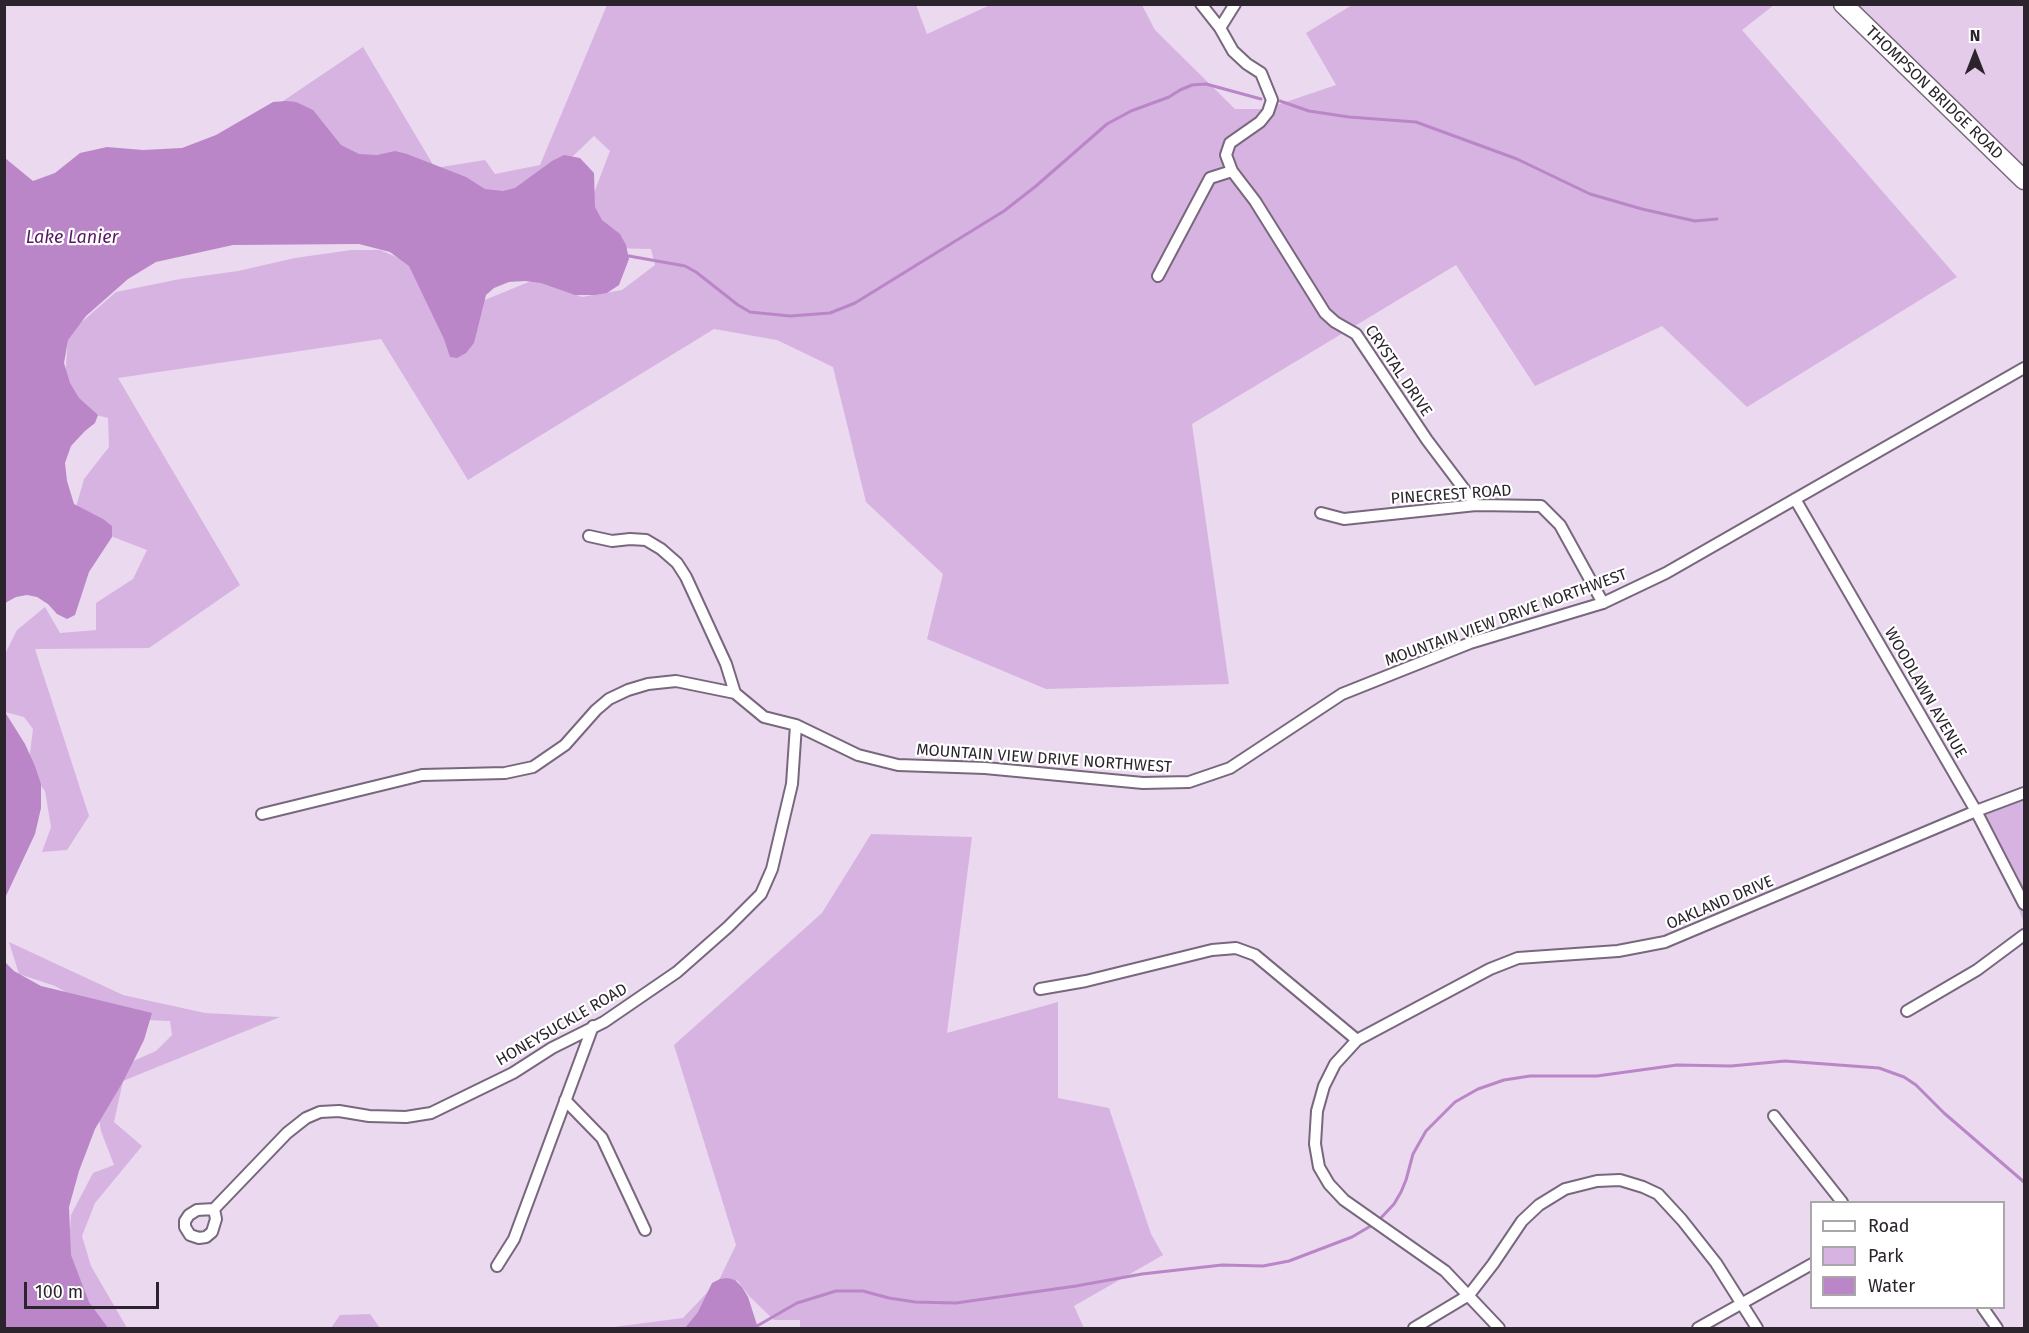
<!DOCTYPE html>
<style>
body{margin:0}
#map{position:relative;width:2029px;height:1333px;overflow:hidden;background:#ebd9f0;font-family:"Fira Sans",sans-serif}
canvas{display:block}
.frame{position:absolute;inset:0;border:6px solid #2b242d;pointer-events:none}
.legend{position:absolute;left:1810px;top:1201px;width:195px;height:108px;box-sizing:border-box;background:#fff;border:2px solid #aaa7ab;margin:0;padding:8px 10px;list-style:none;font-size:18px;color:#2b242d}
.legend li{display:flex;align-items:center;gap:12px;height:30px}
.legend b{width:30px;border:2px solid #aaa7ab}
.north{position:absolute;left:1945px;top:24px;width:60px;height:60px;-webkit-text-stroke:4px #fff;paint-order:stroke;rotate:0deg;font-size:16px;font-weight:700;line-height:24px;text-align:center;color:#2b242d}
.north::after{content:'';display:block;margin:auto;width:21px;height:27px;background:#2b242d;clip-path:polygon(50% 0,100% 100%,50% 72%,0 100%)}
.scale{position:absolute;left:24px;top:1282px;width:135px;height:27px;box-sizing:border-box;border:3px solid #2b242d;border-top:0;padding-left:8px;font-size:18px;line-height:21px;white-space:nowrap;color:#2b242d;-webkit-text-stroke:4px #fff;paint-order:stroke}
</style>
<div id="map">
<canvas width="2029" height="1333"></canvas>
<div class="frame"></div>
<ul class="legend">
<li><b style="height:8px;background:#fff"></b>Road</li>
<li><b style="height:16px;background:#d7b3e1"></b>Park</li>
<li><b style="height:16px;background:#ba86c8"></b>Water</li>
</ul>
<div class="north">N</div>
<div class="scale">100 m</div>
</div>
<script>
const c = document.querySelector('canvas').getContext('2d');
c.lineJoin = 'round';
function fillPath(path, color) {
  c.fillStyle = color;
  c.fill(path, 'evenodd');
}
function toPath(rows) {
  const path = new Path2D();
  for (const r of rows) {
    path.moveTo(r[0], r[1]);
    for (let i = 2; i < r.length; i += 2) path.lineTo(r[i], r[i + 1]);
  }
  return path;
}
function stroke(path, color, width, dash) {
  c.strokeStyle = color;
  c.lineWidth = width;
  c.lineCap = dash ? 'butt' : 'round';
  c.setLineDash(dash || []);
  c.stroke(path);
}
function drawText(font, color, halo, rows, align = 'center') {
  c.font = font + ' "Fira Sans",sans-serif';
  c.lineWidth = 4.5;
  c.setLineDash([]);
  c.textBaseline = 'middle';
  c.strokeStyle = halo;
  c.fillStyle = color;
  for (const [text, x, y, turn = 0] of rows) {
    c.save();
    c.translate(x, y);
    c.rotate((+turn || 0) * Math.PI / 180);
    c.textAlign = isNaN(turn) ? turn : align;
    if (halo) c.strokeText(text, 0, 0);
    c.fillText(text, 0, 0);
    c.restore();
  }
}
const built = toPath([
 [1831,5,2024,5,2024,191,2007,171]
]);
const green = toPath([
 [607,5,916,5,927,34,990,5,1142,5,1155,30,1235,109,1265,109,1336,85,1306,33,1352,5,1774,5,1742,30,1957,277,1747,407,1662,326,1535,386,1456,265,1192,424,1229,684,1046,689,927,639,943,574,866,502,833,367,777,340,714,329,468,480,381,339,118,378,240,585,149,648,35,649,89,816,67,850,42,852,51,827,45,791,28,769,33,729,24,717,5,712,4,656,17,630,45,607,60,633,96,630,96,603,133,579,147,550,113,537,76,507,84,479,109,447,108,418,85,412,65,383,68,334,116,292,180,279,238,271,295,258,351,250,380,250,422,268,465,308,536,279,582,297,622,290,655,265,651,249,609,248,587,226,594,193,610,151,594,136,573,156,558,182,533,199,218,145,363,47,435,168,485,160,495,174,540,165],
 [2024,793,2024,923,1981,809],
 [871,834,972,837,947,1033,1058,1002,1058,1098,1109,1108,1151,1234,1163,1255,1074,1306,1084,1328,800,1328,800,1320,774,1320,750,1297,737,1280,709,1318,691,1328,606,1328,683,1318,719,1280,736,1245,674,1045,822,913],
 [9,942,123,995,205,1013,280,1017,123,1081,114,1122,142,1146,95,1203,82,1236,91,1266,127,1328,101,1328,81,1290,68,1259,71,1215,93,1173,114,1165,101,1131,96,1101,117,1068,156,1051,172,1035,170,1021,145,1020,96,1009,55,986,19,974],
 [370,1314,380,1328,331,1328,340,1315]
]);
const water = toPath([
 [286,101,296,102,313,110,341,145,359,154,377,155,395,151,407,154,466,177,485,189,503,191,515,188,552,161,564,155,580,158,594,173,595,207,602,220,620,234,626,245,629,259,619,285,607,293,595,295,575,295,541,283,525,281,509,282,494,288,486,295,474,343,466,353,457,358,450,357,444,339,409,266,390,252,359,244,233,245,156,262,128,279,86,316,68,340,64,363,70,383,79,398,98,415,95,423,85,431,71,446,65,463,67,481,74,504,103,519,112,526,112,537,89,572,75,615,67,619,57,614,48,604,37,597,27,595,16,597,5,603,5,158,33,181,55,173,80,153,107,147,143,150,182,148,216,135,273,102],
 [5,712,25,744,35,766,41,784,41,808,35,834,5,898],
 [4,961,14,971,41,986,152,1013,144,1040,124,1080,95,1129,79,1171,69,1207,71,1255,89,1302,108,1328,5,1328],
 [727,1278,735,1280,742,1287,748,1297,758,1328,685,1328,698,1312,712,1283,720,1279]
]);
const stream = toPath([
 [1280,101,1309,111,1349,117,1416,122,1517,159,1590,194,1642,209,1686,219,1695,221,1717,219],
 [629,256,685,266,696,272,738,305,750,312,790,316,830,313,855,303,1004,211,1036,186,1107,124,1131,111,1169,97,1180,90,1192,85,1206,84,1261,99],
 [1379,1220,1394,1204,1401,1192,1406,1180,1413,1154,1426,1131,1455,1102,1478,1089,1504,1080,1530,1076,1597,1076,1677,1065,1731,1066,1785,1061,1879,1068,1904,1077,1916,1085,1944,1113,2024,1182],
 [757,1326,797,1303,836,1291,863,1291,889,1298,915,1302,956,1303,1076,1286,1142,1274,1222,1265,1263,1266,1289,1261,1352,1237,1374,1224]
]);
const street = toPath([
 [1201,4,1220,28,1233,51,1247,64,1261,73,1272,100,1268,112,1260,122,1230,143,1226,155,1232,171,1255,201,1325,313,1335,322,1356,334,1427,440,1476,505],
 [1220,28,1235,4],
 [1158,276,1210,178,1232,171],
 [1795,499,1976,811,2024,904],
 [1321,513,1344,519,1476,505,1541,506,1560,525,1603,603],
 [589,536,612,541,630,539,646,540,661,549,677,563,686,577,726,664,735,693,764,717,796,725,858,755,898,765,985,768,1143,783,1189,782,1230,768,1342,694,1470,643,1603,603,1666,573,2024,368],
 [262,814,422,775,505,773,533,767,565,745,596,710,609,699,628,690,648,684,676,681,735,693],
 [1040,989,1086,981,1212,950,1236,948,1255,955,1357,1040],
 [1907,1011,1977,970,2024,935],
 [565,1100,602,1138,645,1230],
 [1774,1116,1842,1202],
 [214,1209,216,1219,212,1232,206,1237,199,1238,190,1235,185,1227,185,1221,189,1215,197,1210,214,1209,287,1133,306,1118,320,1112,339,1111,369,1116,406,1117,431,1113,513,1073,552,1048,604,1022,677,972,728,927,761,894,772,869,792,784,796,725],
 [497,1266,514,1239,593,1026],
 [1983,1308,1997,1328],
 [1414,1328,1469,1295,1493,1264,1522,1221,1539,1205,1565,1189,1597,1181,1620,1180,1643,1187,1658,1194,1682,1220,1716,1263,1757,1328],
 [1499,1328,1445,1271,1344,1200,1329,1184,1319,1167,1315,1144,1317,1111,1324,1086,1335,1064,1357,1040,1490,969,1518,958,1618,951,1665,942,1976,811,2024,793],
 [1698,1328,1812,1264]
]);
const highway = toPath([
 [1843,4,2024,180]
]);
const streetNames = [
 ["THOMPSON BRIDGE ROAD",1934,93,44],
 ["CRYSTAL DRIVE",1398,371,56],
 ["PINECREST ROAD",1451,495,-4],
 ["MOUNTAIN VIEW DRIVE NORTHWEST",1506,618,-20],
 ["WOODLAWN AVENUE",1925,693,60],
 ["MOUNTAIN VIEW DRIVE NORTHWEST",1044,759,4],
 ["OAKLAND DRIVE",1720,903,-23],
 ["HONEYSUCKLE ROAD",562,1025,-30]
];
const waterNames = [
 ["Lake Lanier",72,238]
];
fillPath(built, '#e3cbe9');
fillPath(green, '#d7b3e1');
fillPath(water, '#ba86c8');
stroke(stream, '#ba86c8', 3);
stroke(street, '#78687d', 14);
stroke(highway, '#78687d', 21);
stroke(street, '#fff', 10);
stroke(highway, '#fff', 18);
drawText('16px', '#2b242d', '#fff', streetNames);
drawText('italic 18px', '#581767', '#fff', waterNames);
</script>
